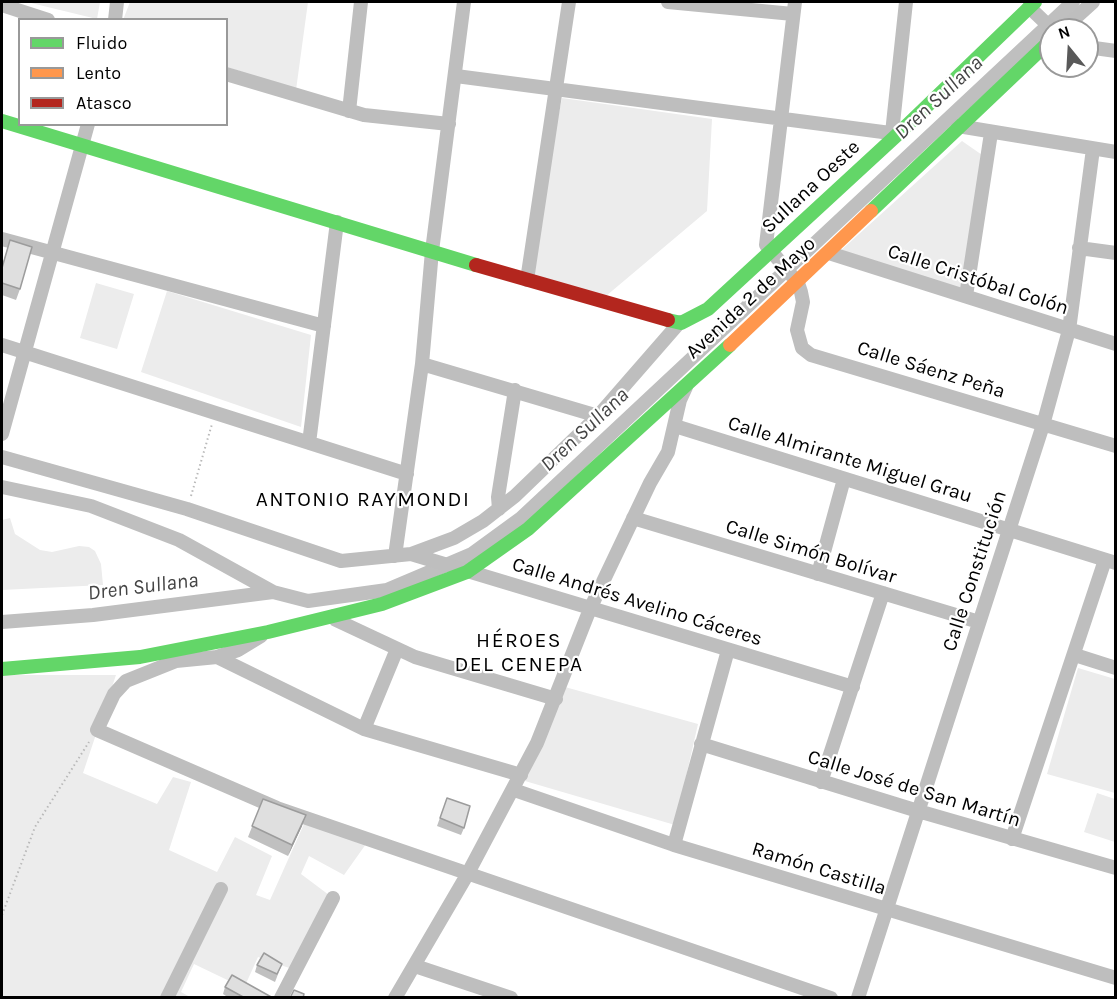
<!DOCTYPE html>
<meta charset="utf-8">
<style>
body{margin:0}
#map{position:relative;width:1117px;height:999px;overflow:hidden;background:#fff;font-family:Karla,sans-serif}
canvas{display:block}
.frame{position:absolute;inset:0;border:3px solid #000;pointer-events:none}
.legend{position:absolute;left:18px;top:18px;width:210px;height:108px;box-sizing:border-box;background:#fff;border:2px solid #999;margin:0;padding:8px 10px;list-style:none;font-size:18px;color:#000}
.legend li{display:flex;align-items:center;gap:12px;height:30px}
.legend b{width:30px;border:2px solid #999}
.north{position:absolute;left:1039px;top:18px;width:60px;height:60px;box-sizing:border-box;background:#fff;border:2px solid #999;border-radius:50%;rotate:342deg;font-size:16px;font-weight:700;line-height:24px;text-align:center;color:#000}
.north::after{content:'';display:block;margin:auto;width:21px;height:27px;background:#595959;clip-path:polygon(50% 0,100% 100%,50% 72%,0 100%)}
</style>
<div id="map">
<canvas width="1117" height="999"></canvas>
<div class="frame"></div>
<ul class="legend">
<li><b style="height:8px;background:#63d668"></b>Fluido</li>
<li><b style="height:8px;background:#ff974d"></b>Lento</li>
<li><b style="height:8px;background:#b3261e"></b>Atasco</li>
</ul>
<div class="north">N</div>
</div>
<script>
const c = document.querySelector('canvas').getContext('2d');
c.lineJoin = 'round';
function fillPath(path, color) {
  c.fillStyle = color;
  c.fill(path, 'evenodd');
}
function toPath(rows) {
  const path = new Path2D();
  for (const r of rows) {
    path.moveTo(r[0], r[1]);
    for (let i = 2; i < r.length; i += 2) path.lineTo(r[i], r[i + 1]);
  }
  return path;
}
function stroke(path, color, width, dash) {
  c.strokeStyle = color;
  c.lineWidth = width;
  c.lineCap = dash ? 'butt' : 'round';
  c.setLineDash(dash || []);
  c.stroke(path);
}
function drawText(font, color, halo, rows, align = 'center') {
  c.font = font + ' Karla,sans-serif';
  c.lineWidth = 4.5;
  c.setLineDash([]);
  c.textBaseline = 'middle';
  c.strokeStyle = halo;
  c.fillStyle = color;
  for (const [text, x, y, turn = 0] of rows) {
    c.save();
    c.translate(x, y);
    c.rotate((+turn || 0) * Math.PI / 180);
    c.textAlign = isNaN(turn) ? turn : align;
    if (halo) c.strokeText(text, 0, 0);
    c.fillText(text, 0, 0);
    c.restore();
  }
}
const green = toPath([
 [27,2,100,2,97,19],
 [130,2,308,2,296,90,227,67,226,20,123,20],
 [562,98,712,119,707,211,606,296,527,273],
 [962,141,985,157,962,289,838,253],
 [96,283,134,294,117,349,80,338],
 [167,291,311,335,301,427,141,372],
 [10,518,15,534,40,550,52,552,79,546,89,547,95,551,101,564,103,585,2,590,2,520],
 [1078,668,1115,679,1115,793,1047,774],
 [2,675,116,675,83,773,157,804,173,777,191,782,169,850,217,872,235,837,272,856,256,895,270,900,304,824,366,844,344,875,309,856,301,874,333,898,292,969,258,957,244,988,194,964,181,992,190,997,2,997],
 [565,687,698,724,675,825,525,781],
 [1097,793,1115,799,1115,842,1084,832]
]);
const canal = toPath([
 [2,487,91,506,179,540,273,592],
 [2,622,93,615,273,592,308,601,387,590,472,554,520,519,1073,2]
]);
const path = toPath([
 [191,496,212,424],
 [2,915,35,827,89,742]
]);
const street = toPath([
 [668,2,793,14],
 [795,2,766,245,798,283,801,292,803,302,797,330,802,348,811,355,1116,446],
 [2,5,48,20],
 [1029,7,1053,30],
 [115,20,117,2],
 [1062,30,1093,2],
 [1087,47,1116,51],
 [226,74,364,115,449,124],
 [456,76,898,134],
 [349,111,361,2],
 [958,126,1116,152],
 [892,133,906,2],
 [2,239,324,326],
 [1079,248,1116,253],
 [829,253,1116,344],
 [527,280,569,2],
 [966,296,991,133],
 [2,345,407,474],
 [422,364,598,416],
 [675,426,1116,563],
 [2,434,88,124],
 [309,443,337,222],
 [2,457,187,509,341,561,411,554,454,538,483,521,515,496,598,416,680,322],
 [499,509,498,497,515,390],
 [633,518,979,622],
 [411,554,853,687],
 [395,556,422,364,432,251,464,2],
 [818,574,844,479],
 [334,616,336,620,415,657,556,699],
 [261,636,238,650,217,657,176,661,126,681,114,694,97,730,277,808,831,998],
 [1075,655,1116,668],
 [217,657,364,729,521,775],
 [364,729,397,649],
 [701,744,918,811,1116,868],
 [821,782,883,593],
 [514,790,674,845,1116,978],
 [1012,839,1105,560],
 [674,845,728,650],
 [415,966,511,998],
 [167,998,221,889],
 [281,998,333,898],
 [395,998,467,875,537,743,590,609,650,483,668,452,680,400,686,387],
 [858,998,1043,425,1069,330,1093,149]
]);
const fast = toPath([
 [2,121,476,265],
 [871,211,1051,40],
 [668,320,681,323,708,309,898,134,1035,2],
 [2,669,140,657,268,632,382,604,467,572,528,529,730,345]
]);
const slow = toPath([
 [730,345,871,211]
]);
const jam = toPath([
 [476,265,668,320]
]);
const wall = toPath([
 [10,240,20,289,16,300,2,295,2,266],
 [447,798,464,828,461,835,437,826],
 [263,799,302,826,288,856,248,837],
 [282,964,275,982,255,972,257,965],
 [225,987,273,998,229,998,223,994]
]);
const shadedWall = toPath([
 [306,815,302,826,288,856,292,845]
]);
const building = toPath([
 [10,240,32,247,20,289,2,283,2,268,10,240],
 [447,798,470,806,464,828,440,818,447,798],
 [263,799,306,815,292,845,252,826,263,799],
 [264,953,282,964,277,974,257,965,264,953],
 [232,975,273,998,245,998,225,987,232,975],
 [294,990,304,994,303,998,290,998,294,990]
]);
const streetNames = [
 ["Sullana Oeste",811,187,-43],
 ["Calle Cristóbal Colón",978,280,18],
 ["Avenida 2 de Mayo",751,298,-43],
 ["Calle Sáenz Peña",931,370,17],
 ["Calle Almirante Miguel Grau",850,460,17],
 ["Calle Simón Bolívar",811,552,17],
 ["Calle Constitución",975,571,-72],
 ["Calle Andrés Avelino Cáceres",637,602,17],
 ["Calle José de San Martín",914,789,17],
 ["Ramón Castilla",819,869,17]
];
const waterNames = [
 ["Dren Sullana",939,98,-43],
 ["Dren Sullana",585,430,-43],
 ["Dren Sullana",143,587,-7]
];
const neighbourhoodNames = [
 ["ANTONIO RAYMONDI",363,500],
 ["HÉROES",519,641],
 ["DEL CENEPA",519,665]
];
fillPath(green, '#ececec');
stroke(canal, '#bfbfbf', 14);
stroke(path, '#b9b9b9', 2, [1.5, 3]);
stroke(street, '#bebebe', 14);
stroke(fast, '#63d668', 14);
stroke(slow, '#ff974d', 14);
stroke(jam, '#b3261e', 14);
fillPath(wall, '#c0c0c0');
fillPath(shadedWall, '#9c9c9c');
fillPath(building, '#dfdfdf');
stroke(building, '#9c9c9c', 1.5);
drawText('20px', '#000', '#fff', streetNames);
drawText('italic 21px', '#444', '#fff', waterNames);
c.letterSpacing = '1.5px';
drawText('21px', '#000', '#fff', neighbourhoodNames);
c.letterSpacing = '0px';
</script>
